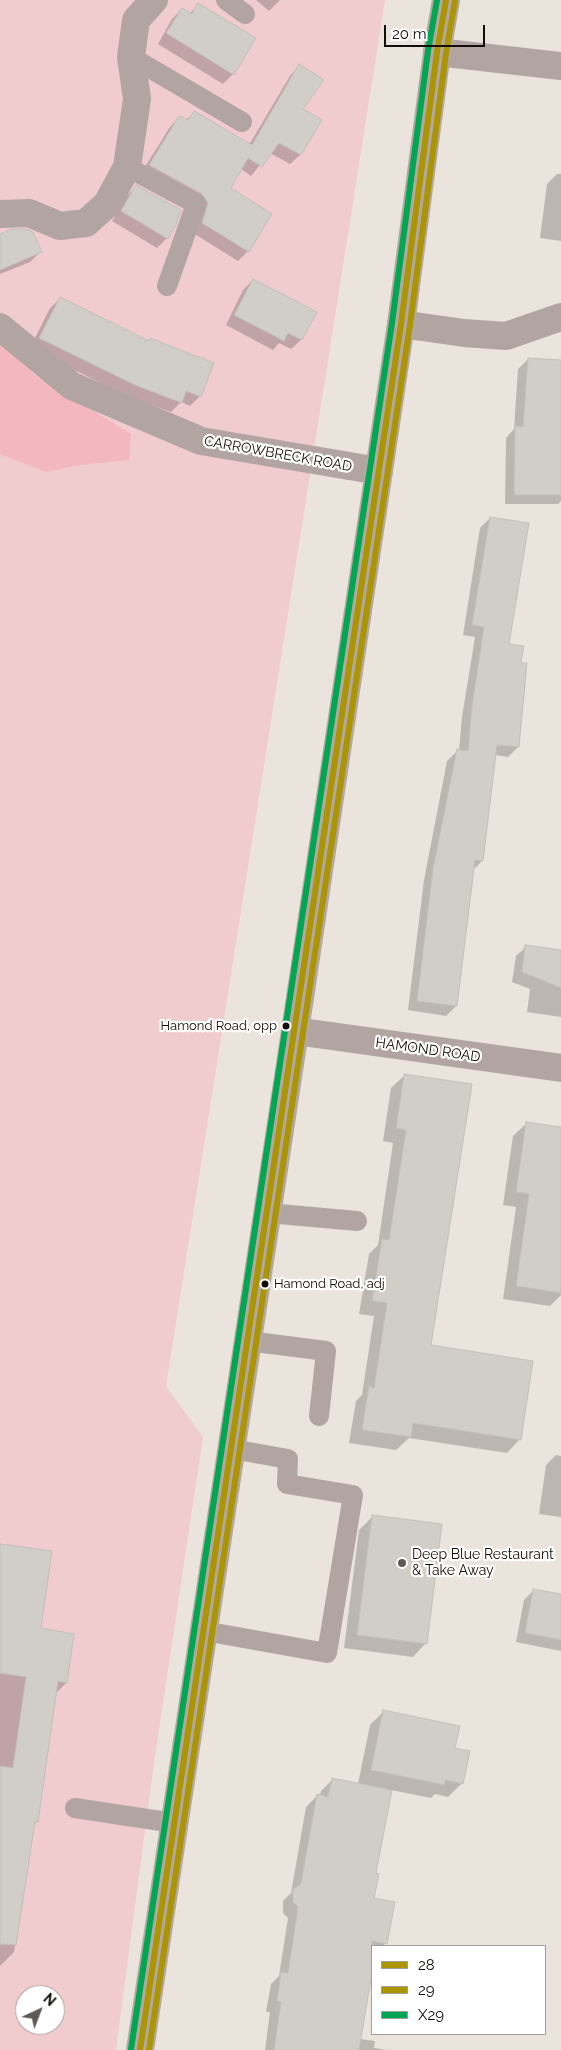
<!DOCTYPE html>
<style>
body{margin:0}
#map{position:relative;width:561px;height:2050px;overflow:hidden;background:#eae4dd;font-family:Raleway,sans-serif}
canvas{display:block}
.legend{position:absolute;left:371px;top:1945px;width:175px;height:90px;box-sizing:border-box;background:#fff;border:1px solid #a09f9d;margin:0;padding:6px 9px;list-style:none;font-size:15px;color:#120e0a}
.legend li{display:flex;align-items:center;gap:10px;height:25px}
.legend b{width:25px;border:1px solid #a09f9d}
.north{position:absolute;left:15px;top:1985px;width:50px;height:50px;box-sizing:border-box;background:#fff;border:1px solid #a09f9d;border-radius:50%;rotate:43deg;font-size:14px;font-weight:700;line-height:20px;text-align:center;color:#120e0a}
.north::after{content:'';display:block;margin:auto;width:18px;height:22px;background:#5e5954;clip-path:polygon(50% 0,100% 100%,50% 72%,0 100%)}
.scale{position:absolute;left:384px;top:25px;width:101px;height:22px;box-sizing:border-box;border:2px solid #120e0a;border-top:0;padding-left:6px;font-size:15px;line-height:18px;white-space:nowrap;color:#120e0a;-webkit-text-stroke:4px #fff;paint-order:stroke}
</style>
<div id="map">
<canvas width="561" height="2050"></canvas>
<ul class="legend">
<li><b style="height:6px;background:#ac9504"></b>28</li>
<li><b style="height:6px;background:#ac9504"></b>29</li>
<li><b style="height:6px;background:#00a651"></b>X29</li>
</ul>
<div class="north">N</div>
<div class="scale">20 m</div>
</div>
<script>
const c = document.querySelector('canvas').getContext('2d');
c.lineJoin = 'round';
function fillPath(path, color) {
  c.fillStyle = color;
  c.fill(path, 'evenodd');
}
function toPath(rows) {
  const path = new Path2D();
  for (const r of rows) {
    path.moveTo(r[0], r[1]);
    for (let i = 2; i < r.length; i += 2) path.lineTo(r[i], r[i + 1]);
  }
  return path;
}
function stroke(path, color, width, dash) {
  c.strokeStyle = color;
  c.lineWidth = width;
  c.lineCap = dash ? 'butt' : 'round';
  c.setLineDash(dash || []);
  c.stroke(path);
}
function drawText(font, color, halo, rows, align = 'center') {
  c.font = font + ' Raleway,sans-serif';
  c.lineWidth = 4.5;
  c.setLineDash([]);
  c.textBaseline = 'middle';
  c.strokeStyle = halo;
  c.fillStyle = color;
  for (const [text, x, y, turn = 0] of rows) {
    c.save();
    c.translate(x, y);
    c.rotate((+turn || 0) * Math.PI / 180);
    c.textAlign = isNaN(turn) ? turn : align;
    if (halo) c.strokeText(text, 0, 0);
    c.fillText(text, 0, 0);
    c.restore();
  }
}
const green = toPath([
 [0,0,385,0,166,1386,203,1437,153,1770,116,2050,0,2050],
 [25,1995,55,1995,55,2025,25,2025]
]);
const forest = toPath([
 [0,343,35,375,131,434,129,460,80,465,46,472,0,454]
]);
const shadow = toPath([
 [256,0,280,0,269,11],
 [199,5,233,74,223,84,158,44,172,19,182,9,189,14],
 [299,66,301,110,320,121,300,155,290,164,270,153,251,176,241,169,229,189,248,251,238,261,193,233,199,213,140,175,170,127,180,117,185,121,194,112,249,145,290,76],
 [557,174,561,174,561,241,540,238,547,184],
 [136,187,175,225,167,238,157,248,112,221,126,197],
 [0,235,40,252,30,262,0,274],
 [253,280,315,312,301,340,291,349,279,343,273,350,226,325,243,290],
 [60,299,148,342,150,340,200,396,190,406,181,402,171,412,125,395,30,348,50,308],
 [528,359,561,362,561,501,558,504,505,504,506,438,514,429,518,369],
 [490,518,508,645,520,664,518,747,508,757,495,755,482,861,473,870,456,1006,446,1016,408,1010,424,880,447,761,457,751,459,751,462,717,475,637,463,635,480,528],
 [526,947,561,951,561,1017,527,1012,530,989,512,982,516,956],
 [405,1075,430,1346,520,1439,507,1453,409,1438,396,1450,349,1443,356,1401,362,1395,374,1316,359,1314,369,1254,378,1245,393,1143,383,1141,391,1088],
 [527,1123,561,1128,561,1295,550,1306,503,1299,516,1207,503,1205,513,1136],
 [556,1455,561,1456,561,1517,539,1514,546,1465],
 [373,1516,426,1643,413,1657,344,1648,359,1530],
 [0,1545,66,1683,55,1694,37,1821,33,1826,14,1952,0,1966],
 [534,1590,561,1595,561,1651,516,1642,524,1600],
 [384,1711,454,1749,462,1783,448,1797,435,1794,431,1798,391,1790,375,1874,373,1899,386,1943,382,1946,372,1946,372,1966,360,2039,375,2041,374,2048,388,2050,265,2050,270,2012,266,2012,271,1984,279,1976,288,1918,283,1913,283,1901,291,1893,306,1807,317,1796,320,1796,321,1791,332,1780,358,1784,370,1725]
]);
const building = toPath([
 [198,3,256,38,234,75,166,33,182,8,192,14,198,3],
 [299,64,324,80,303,109,322,120,301,155,279,143,262,167,248,158,231,188,272,214,249,252,202,223,208,203,202,194,149,165,179,116,188,120,194,111,252,145,299,64],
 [136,185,181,210,176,225,168,239,121,211,136,185],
 [11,229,26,229,33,232,42,252,0,270,0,234,11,229],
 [253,279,317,312,302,340,288,333,284,341,234,315,253,279],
 [60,297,149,341,150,338,214,363,201,397,186,391,182,403,135,385,39,338,60,297],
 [528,358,561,360,561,495,514,495,515,426,523,427,528,358],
 [490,517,529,523,509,644,524,646,521,663,527,663,519,747,497,745,483,861,475,860,457,1006,417,1001,433,869,457,749,468,751,472,706,484,627,472,625,490,517],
 [525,945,561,950,561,988,522,972,525,945],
 [404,1074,472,1084,431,1345,533,1361,521,1440,413,1423,411,1437,362,1430,369,1386,374,1388,387,1303,372,1301,382,1239,389,1240,406,1130,396,1128,404,1074],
 [526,1122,561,1127,561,1293,516,1286,529,1194,516,1192,526,1122],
 [372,1515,442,1524,427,1644,357,1635,372,1515],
 [0,1544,52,1551,41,1628,74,1634,67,1683,58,1681,38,1822,35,1822,16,1945,0,1944,0,1766,13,1768,26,1677,0,1673,0,1544],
 [533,1589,561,1594,561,1640,525,1633,533,1589],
 [383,1710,460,1726,455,1748,470,1751,463,1784,445,1780,445,1785,371,1770,383,1710],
 [332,1778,392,1790,376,1873,379,1874,374,1898,395,1902,387,1944,372,1941,372,1973,359,2050,274,2050,281,2002,277,2001,281,1972,288,1973,298,1907,293,1902,293,1889,301,1884,317,1794,328,1797,332,1778]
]);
const service = toPath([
 [226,0,245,14],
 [131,57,242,122],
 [127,167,196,204,167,286],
 [268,1213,357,1221],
 [248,1341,326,1351,319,1416],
 [204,1631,327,1653,353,1495,287,1484,288,1459,232,1449],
 [75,1808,174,1823]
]);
const minor = toPath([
 [437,52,561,66],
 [0,214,29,213,60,226,86,223,107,204,127,167,137,99,131,57,136,20,154,0],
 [401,324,464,333,506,336,561,317],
 [0,327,72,386,201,441,379,471],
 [295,1031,561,1068]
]);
const primary = toPath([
 [140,2050,295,1031,401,324,437,52,446,0]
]);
const bus1 = toPath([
 [140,2050,401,324,437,52,446,0]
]);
const bus2 = toPath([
 [149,2050,410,325,446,53,455,1]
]);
const bus3 = toPath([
 [131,2049,392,323,428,51,437,0]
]);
const markers = [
 [286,1026,4.5,"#120e0a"],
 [265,1284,4.5,"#120e0a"],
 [402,1563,5,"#5e5954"]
];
const busNames = [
 ["Hamond Road, opp",277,1026],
 ["Hamond Road, adj",274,1284,"left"]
];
const streetNames = [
 ["CARROWBRECK ROAD",278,454,10],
 ["HAMOND ROAD",428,1050,8]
];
const poiNames = [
 ["Deep Blue Restaurant",412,1555],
 ["& Take Away",412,1571]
];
fillPath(green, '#f1cccf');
fillPath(forest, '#f2b7bf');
fillPath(shadow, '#0003');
fillPath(building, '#d1cec8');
stroke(building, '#c2bfb9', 1);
stroke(service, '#b2a5a1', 20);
stroke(minor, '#b2a5a1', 28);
stroke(primary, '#b3a8a1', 28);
stroke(bus1, '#ac9504', 6);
stroke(bus2, '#ac9504', 6);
stroke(bus3, '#00a651', 6);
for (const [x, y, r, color] of markers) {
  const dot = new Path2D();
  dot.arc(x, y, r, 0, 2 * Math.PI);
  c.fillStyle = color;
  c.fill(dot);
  stroke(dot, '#fff', 2);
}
drawText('13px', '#120e0a', '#fff', busNames, 'right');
drawText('14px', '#120e0a', '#fff', streetNames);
drawText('14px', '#120e0a', '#fff', poiNames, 'left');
</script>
